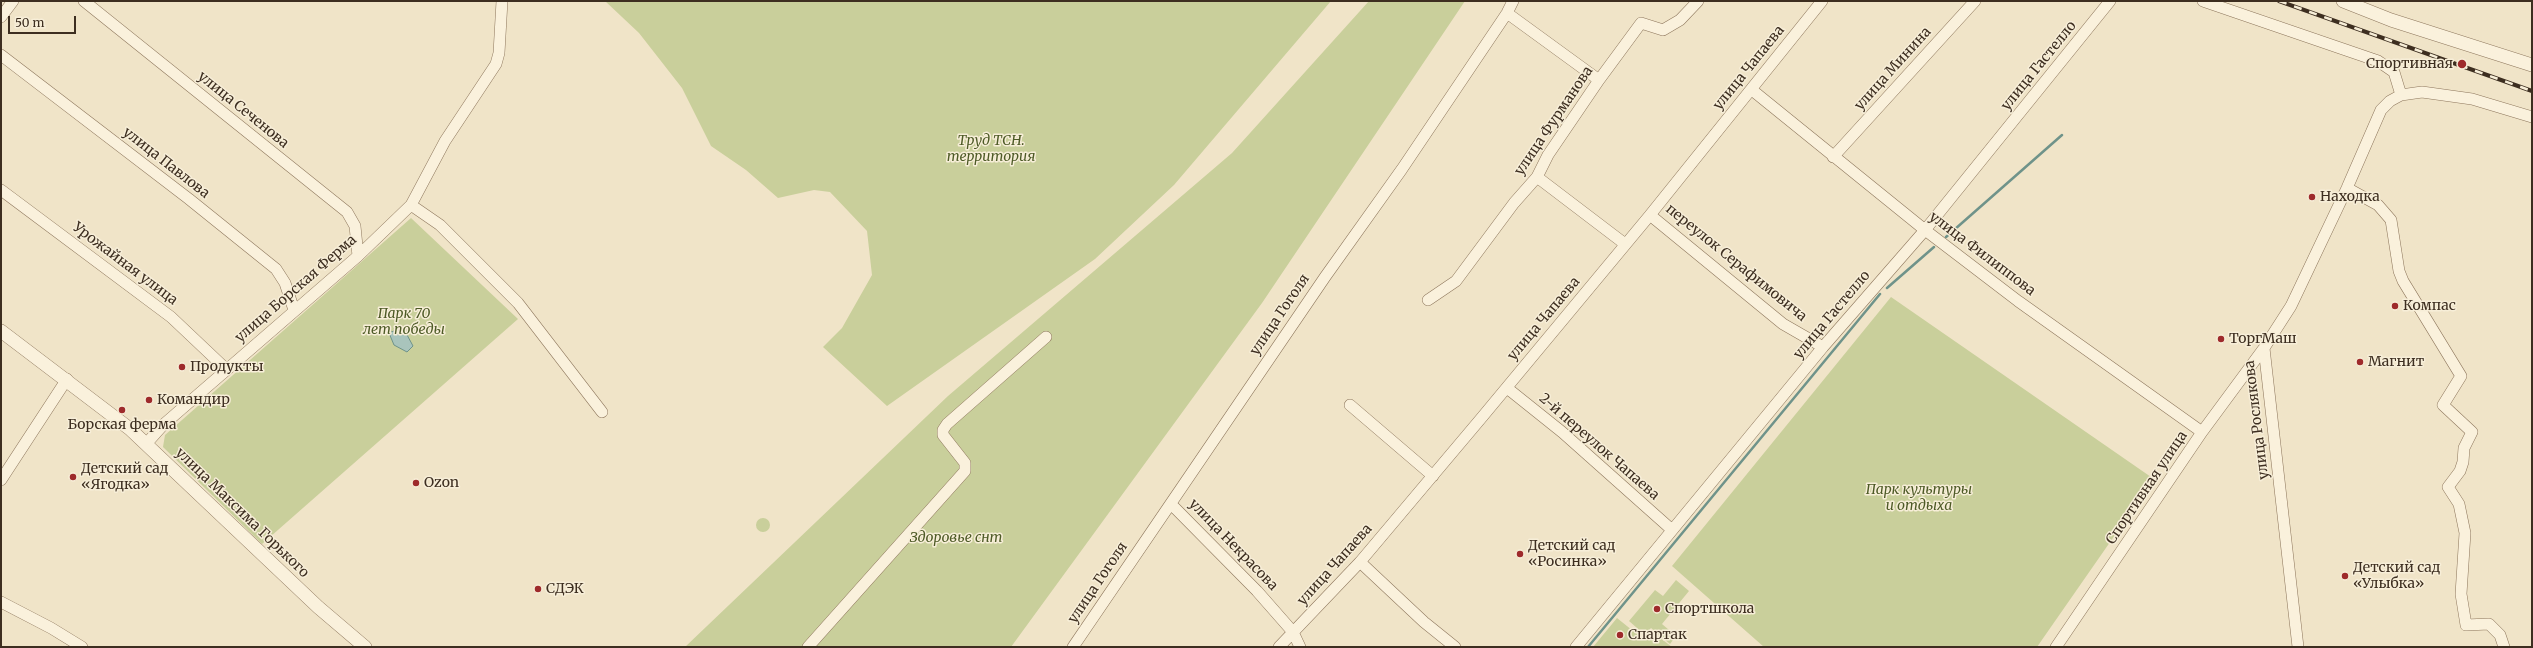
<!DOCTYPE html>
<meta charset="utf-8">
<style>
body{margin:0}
#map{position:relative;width:2533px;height:648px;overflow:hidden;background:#f0e4c8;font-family:Merriweather,serif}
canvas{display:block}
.frame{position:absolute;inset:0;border:2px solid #3d2e20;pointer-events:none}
.scale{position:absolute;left:8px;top:16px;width:68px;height:18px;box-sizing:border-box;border:2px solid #3d2e20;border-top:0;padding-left:5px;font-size:12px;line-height:14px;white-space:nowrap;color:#3d2e20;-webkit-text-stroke:3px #f7eed8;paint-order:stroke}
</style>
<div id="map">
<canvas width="2533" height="648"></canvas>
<div class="frame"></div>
<div class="scale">50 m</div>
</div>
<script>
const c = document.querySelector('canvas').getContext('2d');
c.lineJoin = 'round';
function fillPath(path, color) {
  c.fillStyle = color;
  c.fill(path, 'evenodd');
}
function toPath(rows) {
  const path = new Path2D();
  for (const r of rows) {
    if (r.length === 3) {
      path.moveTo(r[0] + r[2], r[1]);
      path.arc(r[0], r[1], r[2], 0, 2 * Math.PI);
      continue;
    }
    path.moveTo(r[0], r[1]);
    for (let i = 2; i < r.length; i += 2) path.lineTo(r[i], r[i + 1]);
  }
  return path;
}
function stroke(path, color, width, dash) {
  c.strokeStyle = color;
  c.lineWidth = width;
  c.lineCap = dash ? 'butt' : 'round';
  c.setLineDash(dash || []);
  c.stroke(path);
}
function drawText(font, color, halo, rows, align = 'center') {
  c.font = font + ' Merriweather,serif';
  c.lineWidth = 3;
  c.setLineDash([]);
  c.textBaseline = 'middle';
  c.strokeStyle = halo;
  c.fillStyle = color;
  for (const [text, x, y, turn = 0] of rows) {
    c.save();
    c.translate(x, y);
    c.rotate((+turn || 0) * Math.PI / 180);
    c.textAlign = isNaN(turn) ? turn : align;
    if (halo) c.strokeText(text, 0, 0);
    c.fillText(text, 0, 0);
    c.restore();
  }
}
const green = toPath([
 [605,1,1331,1,1174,185,1095,259,887,406,823,347,842,328,872,275,867,231,830,192,814,190,778,198,746,170,711,146,682,88,639,33],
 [1369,1,1465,1,1262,303,1011,647,685,647,948,396,1232,153],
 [411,218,518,319,262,544,163,447,165,435],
 [1891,297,2151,477,2147,489,2037,647,1764,647,1672,566],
 [763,525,7],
 [1676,580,1689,591,1662,624,1676,636,1670,644,1651,628,1645,635,1629,621,1655,590,1663,596],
 [1617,618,1643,639,1651,631,1672,647,1593,647]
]);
const water = toPath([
 [399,329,406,333,413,346,407,352,394,345,389,333,399,329]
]);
const stream = toPath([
 [1946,237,2062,135],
 [1887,288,1934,247],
 [1588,647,1880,294]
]);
const minor = toPath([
 [84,1,347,212,355,226,358,256],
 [2203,1,2378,61,2394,72,2401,95],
 [1507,13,1599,80],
 [1,17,13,1],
 [1,55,189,199,276,269,285,283,294,310],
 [1752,90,1925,230,2018,301,2202,432],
 [1833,157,1975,1],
 [1537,177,1625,244],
 [2347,188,2378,205,2391,220,2399,271,2403,281,2461,376,2443,405,2472,432,2464,448,2463,462,2460,471,2448,487,2459,504,2465,533,2461,594,2466,625,2489,624,2500,635,2504,647],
 [1,190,171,317,226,369],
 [411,205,440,225,518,303,602,412],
 [1650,215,1783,324,1823,347],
 [1428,300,1456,281,1514,203,1537,177,1548,155,1599,80,1641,23,1663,30,1680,20,1698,1],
 [2264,348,2298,647],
 [1507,388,1562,432,1671,529],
 [1350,405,1433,476],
 [146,444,163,425,358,256,411,205,445,141,496,64,499,53,502,1],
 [1,480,67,379],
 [1171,504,1257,591,1293,632,1300,647],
 [1360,562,1424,622,1455,647],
 [1,602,51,628,82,647],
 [808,647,965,471,965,463,943,435,943,430,947,424,1046,337],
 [1073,647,1325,277,1402,169,1507,13,1513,1],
 [1279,647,1360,562,1483,416,1650,215,1822,1],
 [1576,647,1823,347,1925,230,2110,1],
 [2056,647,2202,432,2264,348,2291,306,2347,188,2381,110,2390,101,2401,95,2422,92,2472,99,2532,117]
]);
const tertiary = toPath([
 [2343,1,2391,20,2532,65],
 [1,331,130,429,318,607,365,647]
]);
const rail = toPath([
 [2279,1,2532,91]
]);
const markers = [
 [2462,64,5,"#9e2a2b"],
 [2312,197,4,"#9e2a2b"],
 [2395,306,4,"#9e2a2b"],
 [2221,339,4,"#9e2a2b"],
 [2360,362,4,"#9e2a2b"],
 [182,367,4,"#9e2a2b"],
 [149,400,4,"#9e2a2b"],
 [122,410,4,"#9e2a2b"],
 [73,477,4,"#9e2a2b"],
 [416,483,4,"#9e2a2b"],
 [1520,554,4,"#9e2a2b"],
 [2345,576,4,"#9e2a2b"],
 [538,589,4,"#9e2a2b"],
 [1657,609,4,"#9e2a2b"],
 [1620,635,4,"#9e2a2b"]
];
const poiNames = [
 ["Спортивная",2453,64,"right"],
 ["Находка",2320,197],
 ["Компас",2403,306],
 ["ТоргМаш",2229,339],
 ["Магнит",2368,362],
 ["Продукты",190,367],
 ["Командир",157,400],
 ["Борская ферма",122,425,"center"],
 ["Детский сад",81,469],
 ["«Ягодка»",81,485],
 ["Ozon",424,483],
 ["Детский сад",1528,546],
 ["«Росинка»",1528,562],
 ["Детский сад",2353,568],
 ["«Улыбка»",2353,584],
 ["СДЭК",546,589],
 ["Спортшкола",1665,609],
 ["Спартак",1628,635]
];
const streetNames = [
 ["улица Гастелло",2039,66,-51],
 ["улица Чапаева",1749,68,-51],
 ["улица Минина",1893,69,-48],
 ["улица Сеченова",243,110,39],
 ["улица Фурманова",1554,121,-56],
 ["улица Павлова",166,163,38],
 ["улица Филиппова",1982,254,37],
 ["переулок Серафимовича",1736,263,39],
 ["Урожайная улица",125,264,37],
 ["улица Борская Ферма",296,289,-41],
 ["улица Гоголя",1280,315,-56],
 ["улица Гастелло",1832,315,-50],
 ["улица Чапаева",1544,319,-50],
 ["улица Рослякова",2257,420,-97],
 ["2-й переулок Чапаева",1599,447,41],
 ["Спортивная улица",2147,488,-56],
 ["улица Максима Горького",242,513,44],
 ["улица Некрасова",1233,545,46],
 ["улица Чапаева",1335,565,-48],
 ["улица Гоголя",1098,583,-56]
];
const parkNames = [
 ["Труд ТСН.",991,141],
 ["территория",991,157],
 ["Парк 70",404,314],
 ["лет победы",404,330],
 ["Парк культуры",1919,490],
 ["и отдыха",1919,506],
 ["Здоровье снт",956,538]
];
fillPath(green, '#c9cf9b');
fillPath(water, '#a9c4bc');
stroke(water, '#6f938a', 1);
stroke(stream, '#6f938a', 2.5);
stroke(minor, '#8d765c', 12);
stroke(tertiary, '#8d765c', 14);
stroke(minor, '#faf1dc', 11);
stroke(tertiary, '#faf1dc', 13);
stroke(rail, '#3d2e20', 4);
stroke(rail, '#f7eed8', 2.5, [8]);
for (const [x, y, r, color] of markers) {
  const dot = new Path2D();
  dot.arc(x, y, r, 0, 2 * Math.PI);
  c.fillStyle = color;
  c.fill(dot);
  stroke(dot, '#f7eed8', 1.5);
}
drawText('14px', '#3d2e20', '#f7eed8', poiNames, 'left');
drawText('14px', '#3d2e20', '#f7eed8', streetNames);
drawText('italic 14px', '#4d5a26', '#f7eed8', parkNames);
</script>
